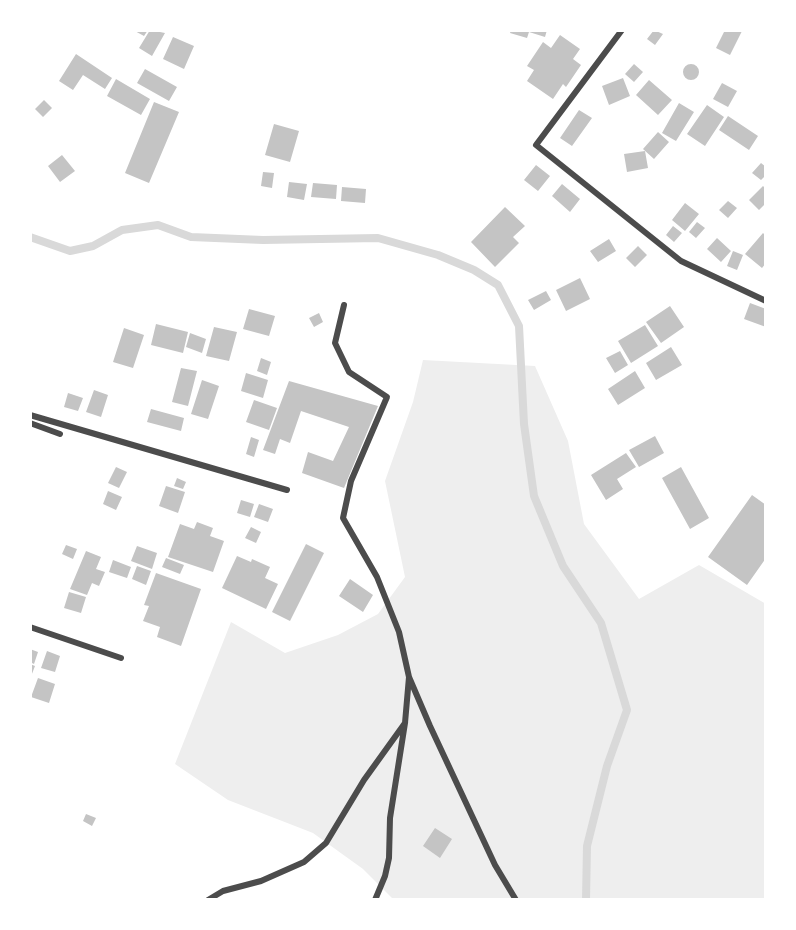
<!DOCTYPE html>
<style>
body{margin:0}
#map{position:relative;width:796px;height:930px;overflow:hidden;background:#fff;font-family:Helvetica,sans-serif}
canvas{display:block}
.frame{position:absolute;inset:0;border:32px solid #fff;pointer-events:none}
</style>
<div id="map">
<canvas width="796" height="930"></canvas>
<div class="frame"></div>
</div>
<script>
const c = document.querySelector('canvas').getContext('2d');
c.lineJoin = 'round';
function fillPath(path, color) {
  c.fillStyle = color;
  c.fill(path, 'evenodd');
}
function toPath(rows) {
  const path = new Path2D();
  for (const r of rows) {
    if (r.length === 3) {
      path.moveTo(r[0] + r[2], r[1]);
      path.arc(r[0], r[1], r[2], 0, 2 * Math.PI);
      continue;
    }
    path.moveTo(r[0], r[1]);
    for (let i = 2; i < r.length; i += 2) path.lineTo(r[i], r[i + 1]);
  }
  return path;
}
function stroke(path, color, width, dash) {
  c.strokeStyle = color;
  c.lineWidth = width;
  c.lineCap = dash ? 'butt' : 'round';
  c.setLineDash(dash || []);
  c.stroke(path);
}
const green = toPath([
 [423,360,535,366,568,441,584,524,639,599,699,565,766,604,766,900,394,900,363,869,313,833,228,800,175,764,231,622,285,653,338,635,378,614,405,577,385,481,413,402]
]);
const stream = toPath([
 [30,237,70,251,93,246,122,230,158,225,191,237,263,240,378,238,438,255,474,270,498,285,519,326,524,424,534,496,563,566,601,623,627,710,607,766,587,846,586,900]
]);
const building = toPath([
 [133,30,148,30,144,36],
 [150,30,165,33,152,56,139,48],
 [511,30,547,30,545,37,529,32,527,38,510,33],
 [654,30,663,34,655,45,647,39],
 [725,30,742,31,730,55,716,48],
 [560,35,580,49,573,59,581,65,566,87,563,84,553,99,527,81,534,70,527,66,543,42,551,48],
 [173,37,194,46,184,69,163,59],
 [76,54,112,78,105,89,83,75,73,90,59,81],
 [691,72,8],
 [634,64,643,72,634,82,625,74],
 [145,69,177,87,169,101,137,83],
 [623,78,630,96,609,105,602,86],
 [116,79,150,99,141,115,107,96],
 [649,80,672,100,658,115,636,95],
 [722,83,737,91,728,107,713,99],
 [44,100,52,108,43,117,35,109],
 [154,102,179,112,149,183,125,173],
 [679,103,694,112,676,141,662,133],
 [707,105,724,117,705,146,687,134],
 [579,110,592,118,572,146,560,138],
 [728,116,758,136,749,150,719,130],
 [274,124,299,131,290,162,265,155],
 [658,132,669,142,654,159,643,149],
 [645,151,648,168,627,172,624,154],
 [62,155,75,171,60,182,48,166],
 [761,163,766,167,766,175,761,180,752,173],
 [536,165,550,176,538,191,524,180],
 [263,172,274,173,272,188,261,186],
 [289,182,307,184,304,200,287,197],
 [313,183,337,185,336,199,311,197],
 [562,184,580,199,570,212,552,196],
 [763,186,766,189,766,203,759,210,749,200],
 [342,187,366,189,365,203,341,201],
 [728,201,737,208,728,218,719,210],
 [685,203,699,214,685,231,672,220],
 [505,207,525,226,513,237,519,243,495,267,471,242],
 [697,222,705,228,696,238,689,232],
 [673,226,682,233,674,242,666,235],
 [763,233,766,236,766,263,762,268,745,254],
 [717,238,731,251,721,262,707,249],
 [609,239,616,251,598,262,590,251],
 [638,246,647,255,635,267,626,258],
 [733,251,743,255,737,270,727,266],
 [580,278,590,299,566,311,556,290],
 [546,291,551,300,534,310,528,300],
 [750,303,766,309,766,327,744,319],
 [670,306,684,327,661,343,646,322],
 [249,309,275,316,269,336,243,329],
 [319,313,323,322,314,327,309,318],
 [156,324,188,332,183,353,151,345],
 [645,325,658,346,631,363,618,341],
 [214,327,237,332,229,361,206,356],
 [124,328,144,335,133,368,113,362],
 [190,333,206,339,202,353,186,347],
 [671,347,682,365,656,380,646,363],
 [620,351,628,365,615,373,606,358],
 [261,358,271,362,267,375,257,371],
 [181,368,197,371,188,406,172,402],
 [635,371,645,388,618,405,608,389],
 [246,373,268,380,263,398,241,391],
 [202,380,219,386,208,419,191,414],
 [289,381,378,406,344,488,302,473,308,452,333,461,349,427,301,411,290,443,280,439,275,454,263,450],
 [94,390,108,395,101,417,86,412],
 [68,393,83,398,78,411,64,407],
 [254,400,277,408,269,430,246,422],
 [151,409,184,418,181,431,147,422],
 [655,436,664,453,639,467,629,450],
 [251,437,259,440,254,457,246,454],
 [626,453,636,467,617,479,623,489,606,500,591,475],
 [116,467,127,472,119,488,108,483],
 [681,467,709,518,690,529,662,478],
 [177,478,186,482,183,489,174,486],
 [166,486,185,492,178,513,159,506],
 [108,491,122,497,116,510,103,504],
 [752,495,766,505,766,558,747,585,708,557],
 [241,500,254,504,250,517,237,513],
 [259,504,273,509,268,522,254,517],
 [197,522,213,528,210,536,224,541,213,572,168,557,180,524,194,529],
 [251,527,261,532,256,543,245,538],
 [306,544,324,553,290,621,272,612],
 [66,545,77,549,73,559,62,554],
 [137,546,157,553,152,569,131,561],
 [86,551,101,557,96,569,105,572,99,586,92,583,87,595,70,589],
 [237,556,251,562,252,559,270,567,265,578,278,584,266,609,222,588],
 [166,558,184,565,180,574,162,567],
 [113,560,131,567,127,578,109,572],
 [137,566,151,571,146,585,132,579],
 [156,573,201,589,181,646,157,637,160,627,143,621,149,606,144,605],
 [350,579,373,595,363,612,339,596],
 [69,592,86,597,81,613,64,608],
 [30,649,38,652,34,664,30,662],
 [47,651,60,656,55,672,41,668],
 [30,664,35,666,30,679],
 [38,678,55,684,49,703,31,697],
 [86,814,96,818,92,826,83,821],
 [435,828,452,839,440,858,423,846]
]);
const minor = toPath([
 [622,30,536,145,681,261,766,301],
 [344,305,335,343,349,372,387,397,351,481,343,518,377,577,399,632,409,677,430,726,495,865,516,900],
 [30,415,287,490],
 [30,423,60,434],
 [30,627,121,658],
 [208,900,223,891,261,881,304,862,326,843,364,780,405,723],
 [375,900,385,876,389,858,390,818,405,723,409,677]
]);
fillPath(green, '#eee');
stroke(stream, '#d9d9d9', 8);
fillPath(building, '#c4c4c4');
stroke(minor, '#4c4c4c', 6);
</script>
